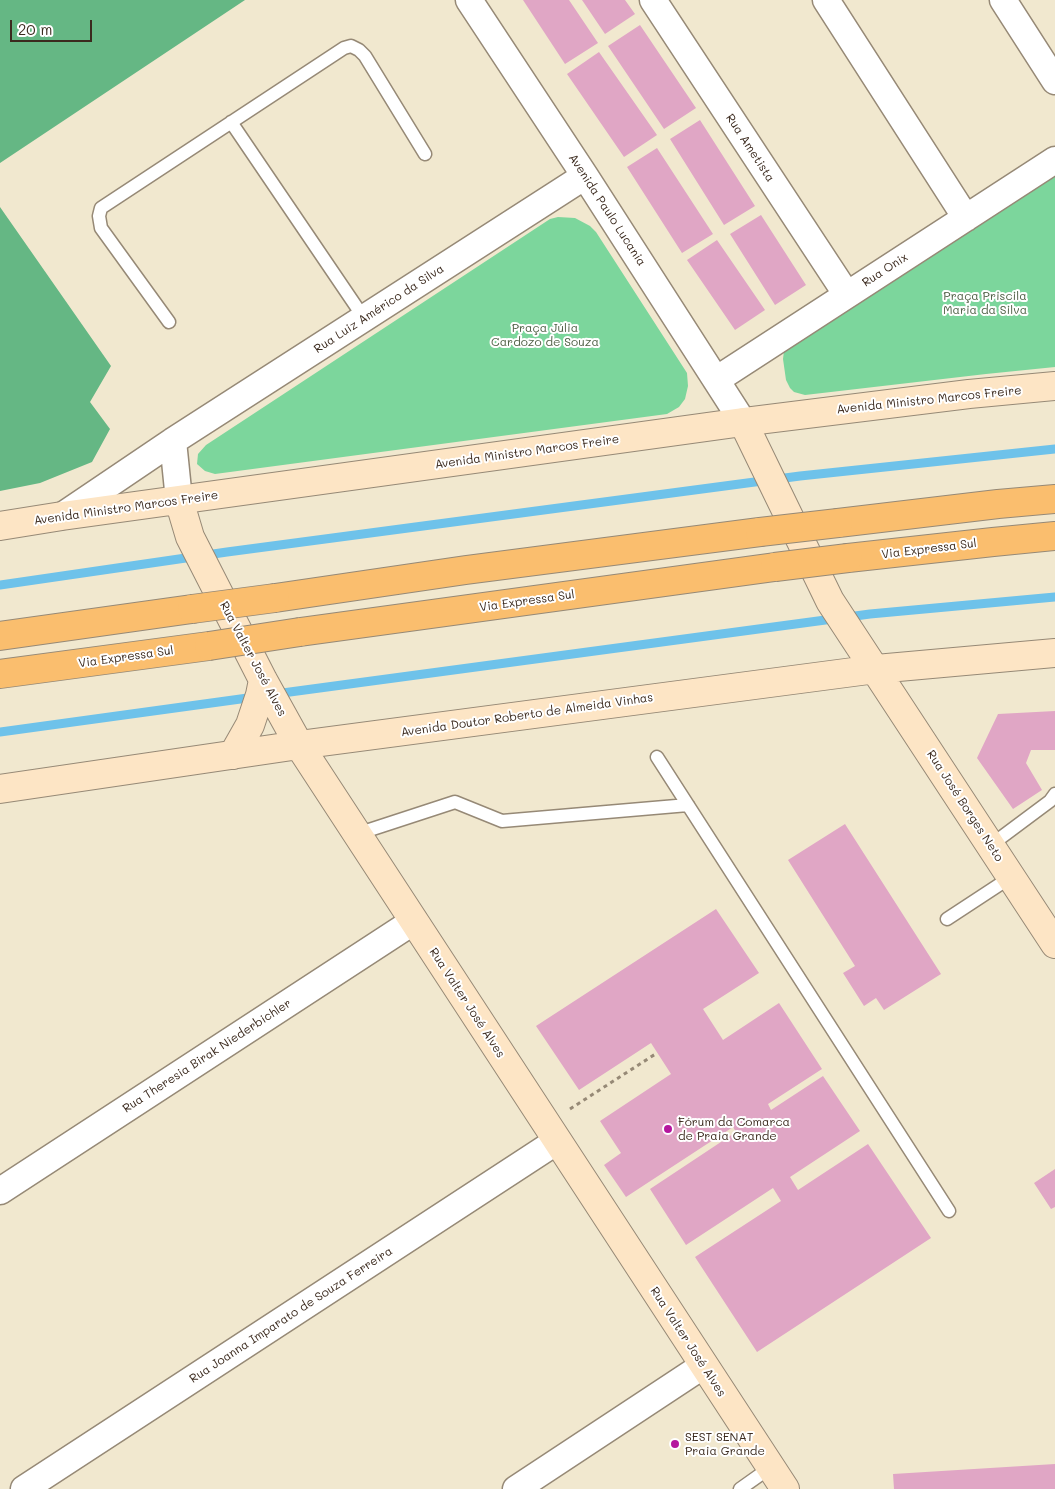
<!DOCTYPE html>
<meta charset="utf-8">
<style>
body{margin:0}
#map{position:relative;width:1055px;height:1489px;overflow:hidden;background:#f1e8cf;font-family:Mali,sans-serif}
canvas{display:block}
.scale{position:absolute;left:10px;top:20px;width:82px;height:22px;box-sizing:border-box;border:2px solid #3b2a1e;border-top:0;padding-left:6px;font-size:15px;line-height:18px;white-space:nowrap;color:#3b2a1e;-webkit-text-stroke:4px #fff;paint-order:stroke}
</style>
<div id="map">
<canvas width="1055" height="1489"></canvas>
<div class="scale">20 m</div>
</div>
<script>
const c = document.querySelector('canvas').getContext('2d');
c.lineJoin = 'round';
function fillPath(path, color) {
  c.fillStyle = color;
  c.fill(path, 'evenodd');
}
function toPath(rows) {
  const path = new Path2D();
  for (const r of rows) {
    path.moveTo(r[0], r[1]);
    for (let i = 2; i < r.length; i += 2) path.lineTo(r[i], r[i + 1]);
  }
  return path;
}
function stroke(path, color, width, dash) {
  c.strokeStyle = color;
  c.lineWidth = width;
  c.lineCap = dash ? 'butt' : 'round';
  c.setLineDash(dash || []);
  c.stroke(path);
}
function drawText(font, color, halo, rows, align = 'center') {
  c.font = font + ' Mali,sans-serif';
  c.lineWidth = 4;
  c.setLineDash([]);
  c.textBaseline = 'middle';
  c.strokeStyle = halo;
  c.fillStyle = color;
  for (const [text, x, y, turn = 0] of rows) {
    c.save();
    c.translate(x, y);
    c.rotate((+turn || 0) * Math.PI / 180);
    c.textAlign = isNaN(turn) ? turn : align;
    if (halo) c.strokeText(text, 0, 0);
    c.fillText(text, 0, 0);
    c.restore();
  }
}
const green = toPath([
 [1055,173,1055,367,986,374,805,395,794,392,790,388,786,380,783,359,784,351],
 [558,217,575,218,590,226,596,232,687,373,688,386,685,399,679,407,667,414,215,474,205,471,197,464,198,454,206,445,550,219]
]);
const forest = toPath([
 [0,0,245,0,0,163],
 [0,207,111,366,90,402,110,429,92,462,40,483,0,491]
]);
const stream = toPath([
 [0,585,227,552,800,476,1055,449],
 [275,694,870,614,1055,597],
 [0,732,255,697]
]);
const building = toPath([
 [523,0,569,0,598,43,565,64],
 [582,0,625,0,635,14,605,34],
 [640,25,696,108,664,129,608,46],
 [599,52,657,135,624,157,567,74],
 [700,120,755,206,724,225,670,139],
 [657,148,713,234,682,253,627,167],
 [761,215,806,285,775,305,730,234],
 [717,240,765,310,735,330,687,260],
 [1055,711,1055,750,1031,750,1026,763,1042,790,1013,809,977,758,998,714],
 [845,824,941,974,884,1010,876,998,864,1006,843,973,855,966,788,860],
 [716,909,759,973,703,1009,723,1040,779,1003,822,1069,768,1104,771,1110,823,1076,860,1131,790,1177,798,1190,868,1144,931,1238,757,1352,695,1257,781,1201,773,1188,686,1245,650,1189,736,1132,733,1127,626,1197,604,1165,621,1153,600,1121,671,1074,651,1043,579,1090,536,1026],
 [1055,1169,1055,1207,1051,1209,1034,1183],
 [1055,1464,1055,1489,894,1489,893,1474]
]);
const path = toPath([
 [570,1109,657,1053]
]);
const service = toPath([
 [231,122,364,318],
 [169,322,101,228,99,216,101,208,344,48,351,46,359,50,365,56,425,154],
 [657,757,949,1211],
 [357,834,455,802,502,821,688,805],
 [991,845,1050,801,1055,794],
 [947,919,1011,877],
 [740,1489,771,1467]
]);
const minor = toPath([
 [469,0,585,176,743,422],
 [653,0,847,295],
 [826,0,966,218],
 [1003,0,1055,81],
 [716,380,1055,160],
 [173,441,179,500],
 [62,516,173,441,585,176],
 [0,1191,414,921],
 [24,1489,557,1141],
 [516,1489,704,1365]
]);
const secondary = toPath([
 [743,422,830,601,1055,944],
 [179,500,190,537,263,680,299,745,785,1489],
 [0,526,62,516,743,422,969,394,1055,386],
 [233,755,250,725,260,695,263,680],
 [0,789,299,745,876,669,1055,653]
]);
const motorway = toPath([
 [838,523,998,504,1055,499],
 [848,558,993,542,1055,536],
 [275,598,466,570,760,532],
 [300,632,775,567],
 [0,636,192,609],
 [0,674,209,646]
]);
const motorwayBridge = toPath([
 [760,532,838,523],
 [775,567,848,558],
 [192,609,275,598],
 [209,646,300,632]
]);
const markers = [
 [668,1129,5,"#b5179e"],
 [675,1444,5,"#b5179e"]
];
const streetNames = [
 ["Rua Ametista",750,148,57],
 ["Avenida Paulo Lucania",607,210,57],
 ["Rua Onix",885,270,-33],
 ["Rua Luiz Américo da Silva",379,309,-33],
 ["Avenida Ministro Marcos Freire",929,400,-6],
 ["Avenida Ministro Marcos Freire",527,452,-8],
 ["Avenida Ministro Marcos Freire",126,508,-8],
 ["Via Expressa Sul",929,549,-7],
 ["Via Expressa Sul",527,601,-8],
 ["Via Expressa Sul",126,657,-8],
 ["Rua Valter José Alves",253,659,62],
 ["Avenida Doutor Roberto de Almeida Vinhas",527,715,-8],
 ["Rua José Borges Neto",965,806,57],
 ["Rua Valter José Alves",467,1003,57],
 ["Rua Theresia Birak Niederbichler",207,1056,-33],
 ["Rua Joanna Imparato de Souza Ferreira",291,1315,-33],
 ["Rua Valter José Alves",688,1342,57]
];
const parkNames = [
 ["Praça Priscila",985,296],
 ["Maria da Silva",985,310],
 ["Praça Júlia",545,328],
 ["Cardozo de Souza",545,342]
];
const poiNames = [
 ["Fórum da Comarca",678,1122],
 ["de Praia Grande",678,1136],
 ["SEST SENAT",685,1437],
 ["Praia Grande",685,1451]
];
fillPath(green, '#7cd69c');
fillPath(forest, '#65b784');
stroke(stream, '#6ec2ea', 9);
fillPath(building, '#e0a6c5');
stroke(service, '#968976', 15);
stroke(minor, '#968976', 29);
stroke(secondary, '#968976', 30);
stroke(motorway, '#968976', 30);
stroke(path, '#968976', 3, [4, 4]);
stroke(service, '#fff', 12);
stroke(minor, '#fff', 26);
stroke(secondary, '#fde5c5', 28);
stroke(motorway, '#fabe6e', 28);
stroke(motorwayBridge, '#968976', 30, []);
stroke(motorwayBridge, '#fabe6e', 28);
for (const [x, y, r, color] of markers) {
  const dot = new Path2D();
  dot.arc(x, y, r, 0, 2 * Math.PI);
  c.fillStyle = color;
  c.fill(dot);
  stroke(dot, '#fff', 2);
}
drawText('12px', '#3b2a1e', '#fff', streetNames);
drawText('12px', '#4e5e44', '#fff', parkNames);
drawText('12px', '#3b2a1e', '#fff', poiNames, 'left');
</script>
